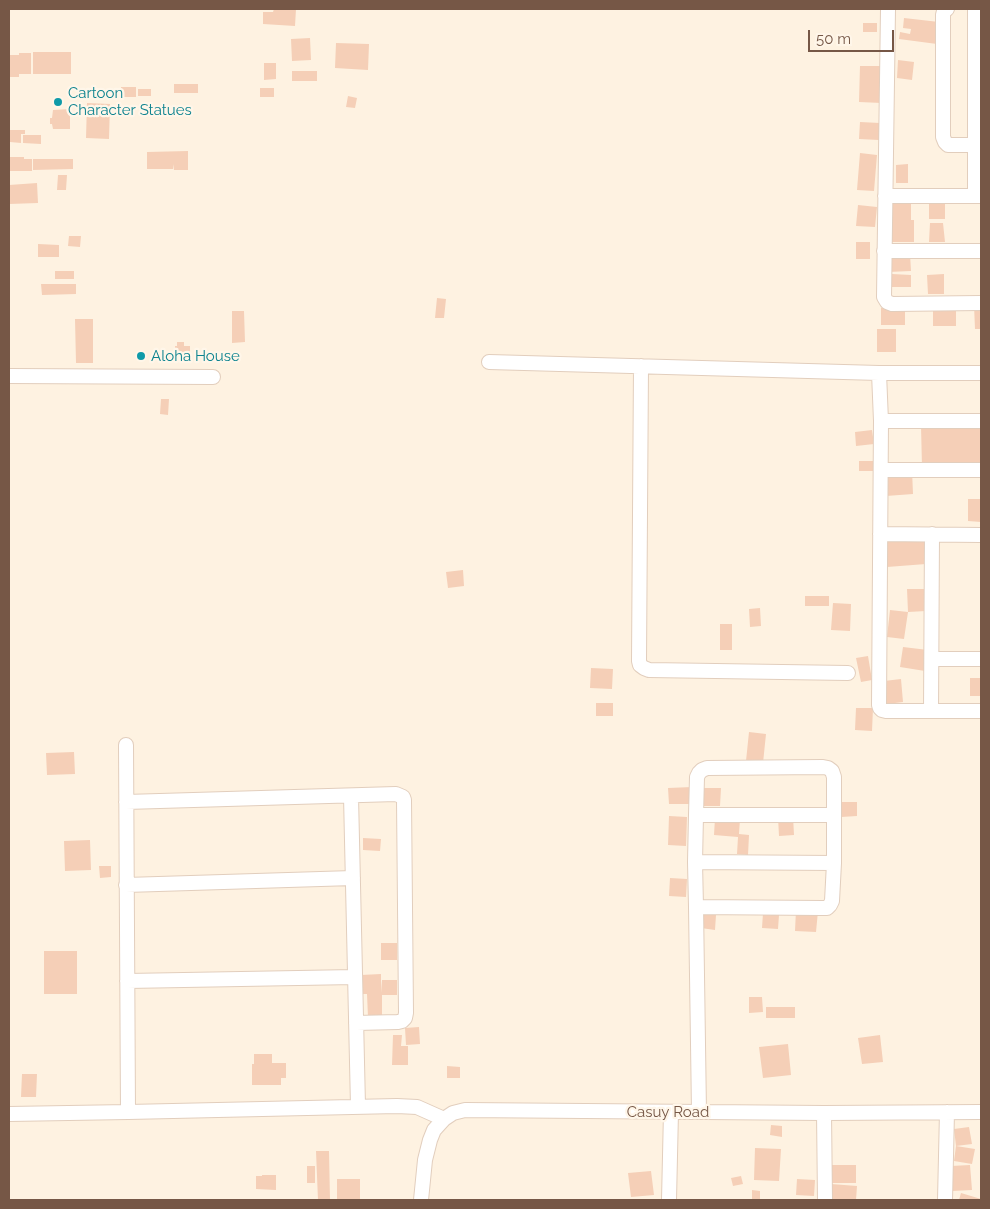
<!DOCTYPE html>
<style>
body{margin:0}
#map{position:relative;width:990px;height:1209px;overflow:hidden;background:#fef2e1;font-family:Raleway,sans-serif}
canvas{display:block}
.frame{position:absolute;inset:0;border:10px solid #765746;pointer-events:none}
.scale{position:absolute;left:808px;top:30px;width:86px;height:22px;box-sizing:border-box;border:2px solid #765746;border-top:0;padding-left:6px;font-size:15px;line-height:18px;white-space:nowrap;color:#765746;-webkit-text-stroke:4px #fff6e9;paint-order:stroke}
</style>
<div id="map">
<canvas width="990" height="1209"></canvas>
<div class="frame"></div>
<div class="scale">50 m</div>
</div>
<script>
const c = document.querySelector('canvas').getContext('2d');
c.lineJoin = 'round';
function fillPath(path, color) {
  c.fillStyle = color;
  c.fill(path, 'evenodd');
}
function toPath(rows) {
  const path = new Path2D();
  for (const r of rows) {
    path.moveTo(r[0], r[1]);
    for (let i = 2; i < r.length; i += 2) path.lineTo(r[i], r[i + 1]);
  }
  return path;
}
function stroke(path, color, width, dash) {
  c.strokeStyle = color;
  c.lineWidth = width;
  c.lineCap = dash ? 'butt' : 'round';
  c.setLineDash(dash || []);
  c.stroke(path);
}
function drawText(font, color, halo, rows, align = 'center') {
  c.font = font + ' Raleway,sans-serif';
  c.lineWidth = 4.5;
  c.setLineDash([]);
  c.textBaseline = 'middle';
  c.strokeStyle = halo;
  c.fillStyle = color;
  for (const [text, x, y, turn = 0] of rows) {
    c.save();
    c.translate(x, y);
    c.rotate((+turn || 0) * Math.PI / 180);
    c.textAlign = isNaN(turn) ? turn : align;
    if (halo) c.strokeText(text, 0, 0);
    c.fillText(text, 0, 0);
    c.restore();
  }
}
const building = toPath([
 [274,9,296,9,295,26,263,24,263,12,273,12],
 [904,18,939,22,937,44,899,39,900,32,910,34,911,29,903,28],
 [863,23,877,23,877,32,863,32],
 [310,38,311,60,292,61,291,39],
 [336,43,369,44,368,70,335,68],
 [33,52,71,52,71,74,33,74],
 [19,53,31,53,31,74,19,74],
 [9,55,19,55,19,77,9,77],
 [898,60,914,62,912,80,897,78],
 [264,63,276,63,276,79,264,80],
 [860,66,881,66,882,103,859,102],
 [292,71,317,71,317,81,292,81],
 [174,84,198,84,198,93,174,93],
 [121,87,136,87,136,97,121,97],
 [260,88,274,88,274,97,260,97],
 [138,89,151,89,151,96,138,96],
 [348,96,357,98,355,108,346,107],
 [87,103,110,104,109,139,86,138],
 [70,109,70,129,53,129,52,124,50,124,50,118,52,118,53,110],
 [860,122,880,123,879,140,859,139],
 [10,130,25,130,25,134,21,134,21,143,10,142],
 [23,135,41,135,41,144,23,143],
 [188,151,188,170,174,170,173,164,173,169,147,169,147,152],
 [860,153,877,155,874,191,857,190],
 [9,157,24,157,24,159,32,159,32,171,9,171],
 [33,159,73,159,73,169,33,170],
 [908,164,908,183,896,183,896,165],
 [58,175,67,175,66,190,57,190],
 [37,183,38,203,9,204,9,185],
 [891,199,911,199,911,220,914,220,914,242,891,242],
 [929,203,945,203,945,219,929,219],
 [858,205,877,207,875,227,856,226],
 [930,223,943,223,945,242,929,242],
 [69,236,81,236,80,247,68,246],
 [856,242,870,242,870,259,856,259],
 [38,244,59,245,59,257,38,257],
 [910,254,911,271,888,272,887,255],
 [55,271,74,271,74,279,55,279],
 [892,274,911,275,911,287,892,287],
 [944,274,944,294,928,294,927,275],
 [41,284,76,284,76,294,42,295],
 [437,298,446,299,444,318,435,318],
 [974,305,981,305,981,329,975,329],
 [933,306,956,306,956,326,933,326],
 [881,308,905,308,905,325,881,325],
 [232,311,244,311,245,342,232,343],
 [75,319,93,319,93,363,76,363],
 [877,329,896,329,896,352,877,352],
 [177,342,184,342,184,346,190,346,190,356,175,356,175,346,177,346],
 [161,399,169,399,168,415,160,414],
 [981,425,981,466,922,467,921,426],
 [872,430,874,444,856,446,855,432],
 [859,461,875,461,875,471,859,471],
 [912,470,913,494,886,496,884,472],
 [968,499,981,499,981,522,968,521],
 [924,535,926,564,887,567,884,538],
 [463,570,464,586,448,588,446,572],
 [907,589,925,589,926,611,908,612],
 [805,596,829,596,829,606,805,606],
 [833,603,851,604,850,631,831,630],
 [760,608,761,626,750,627,749,609],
 [890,610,908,612,904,639,887,637],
 [720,624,732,624,732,650,720,650],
 [903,647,928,650,925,671,900,667],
 [868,656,872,680,861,682,856,658],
 [591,668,613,669,612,689,590,688],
 [970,678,981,678,981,696,970,696],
 [901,679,903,702,887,704,884,681],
 [596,703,613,703,613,716,596,716],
 [856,708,873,708,872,731,855,730],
 [749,732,766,734,763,763,746,761],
 [74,752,75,774,47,775,46,753],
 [692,787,693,804,669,804,668,788],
 [702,788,721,788,720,806,701,806],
 [841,802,857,802,857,816,841,817],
 [669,816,687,817,686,846,668,845],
 [793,816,794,835,779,836,778,817],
 [715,818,740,819,739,834,749,835,748,855,737,854,738,837,714,835],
 [363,838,381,839,380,851,363,850],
 [90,840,91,870,65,871,64,841],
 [99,866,111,866,111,877,100,878],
 [670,878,687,879,686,897,669,896],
 [796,910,818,911,816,932,795,931],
 [763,913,779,915,778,929,762,928],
 [702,914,716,915,715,930,701,928],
 [381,943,397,943,397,960,381,960],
 [44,951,77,951,77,994,44,994],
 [381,974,381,993,382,980,397,980,397,995,382,995,382,1017,368,1017,367,994,361,994,361,975],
 [749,997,762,997,763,1012,749,1013],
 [766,1007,795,1007,795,1018,766,1018],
 [419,1027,420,1044,406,1045,405,1028],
 [393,1035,402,1035,401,1046,408,1046,408,1065,392,1065],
 [880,1035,883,1062,862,1064,858,1038],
 [788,1044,791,1075,763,1078,759,1047],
 [254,1054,272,1054,272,1063,286,1063,286,1078,281,1078,281,1085,252,1085,252,1064,254,1064],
 [447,1066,460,1067,460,1078,447,1078],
 [22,1074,37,1074,36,1097,21,1097],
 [771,1125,782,1126,782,1137,770,1135],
 [969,1127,972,1144,956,1146,975,1149,972,1164,954,1161,956,1146,954,1129],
 [755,1148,781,1149,779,1181,754,1180],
 [316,1151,329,1151,330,1200,318,1200],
 [830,1165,856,1165,856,1183,830,1183],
 [970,1165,972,1190,952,1191,951,1166],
 [307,1166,315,1166,315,1183,307,1183],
 [651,1171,654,1195,631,1197,628,1173],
 [262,1175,276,1175,276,1190,256,1189,256,1176,262,1176],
 [741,1176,743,1184,733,1186,731,1178],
 [337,1179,360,1179,360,1200,337,1200],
 [797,1179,815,1180,814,1196,796,1195],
 [831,1184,857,1186,856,1200,830,1200],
 [752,1190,760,1191,760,1200,752,1200],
 [961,1193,981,1199,981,1200,959,1200]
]);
const minor = toPath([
 [888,9,884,297,887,302,892,304,981,303],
 [947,9,944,11,943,15,943,137,945,142,948,145,975,145],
 [885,196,981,196],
 [975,196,975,9],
 [884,251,981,251],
 [489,362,879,373,981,373],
 [641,366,639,661,640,665,644,668,649,670,848,673],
 [879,373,881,421,879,705,880,708,882,710,886,711,981,711],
 [9,376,213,377],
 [881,421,981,421],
 [881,470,981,470],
 [880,534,981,535],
 [932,659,981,659],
 [931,711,932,534],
 [126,745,128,1112,397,1106,417,1107,444,1119],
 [351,796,358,1106],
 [126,802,396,794,403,797,404,800,406,1013,405,1018,402,1021,398,1022,356,1023],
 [696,815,834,815],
 [695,862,834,863],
 [126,885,353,878],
 [696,907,822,908,827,908,830,905,832,901,834,863,834,777,832,771,828,768,823,767,707,768,702,770,699,773,697,777,696,815,695,862,696,907,699,1112],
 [127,981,355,977],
 [824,1113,825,1200],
 [9,1114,128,1112],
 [421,1200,425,1160,430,1140,434,1130,444,1119,453,1113,465,1110,824,1113,981,1112],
 [669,1200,671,1112],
 [945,1200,947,1112]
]);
const markers = [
 [58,102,5,"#0f9aa8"],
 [141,356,5,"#0f9aa8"]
];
const cultureNames = [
 ["Cartoon",68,93],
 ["Character Statues",68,110],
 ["Aloha House",151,356]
];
const streetNames = [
 ["Casuy Road",668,1112]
];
fillPath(building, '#f5cfb7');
stroke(minor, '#e2cebd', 16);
stroke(minor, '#fff', 14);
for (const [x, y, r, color] of markers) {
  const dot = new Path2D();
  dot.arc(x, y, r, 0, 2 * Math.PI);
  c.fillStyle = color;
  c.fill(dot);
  stroke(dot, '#fff6e9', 2);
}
drawText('15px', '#0d838f', '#fff6e9', cultureNames, 'left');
drawText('15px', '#765746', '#fff6e9', streetNames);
</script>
